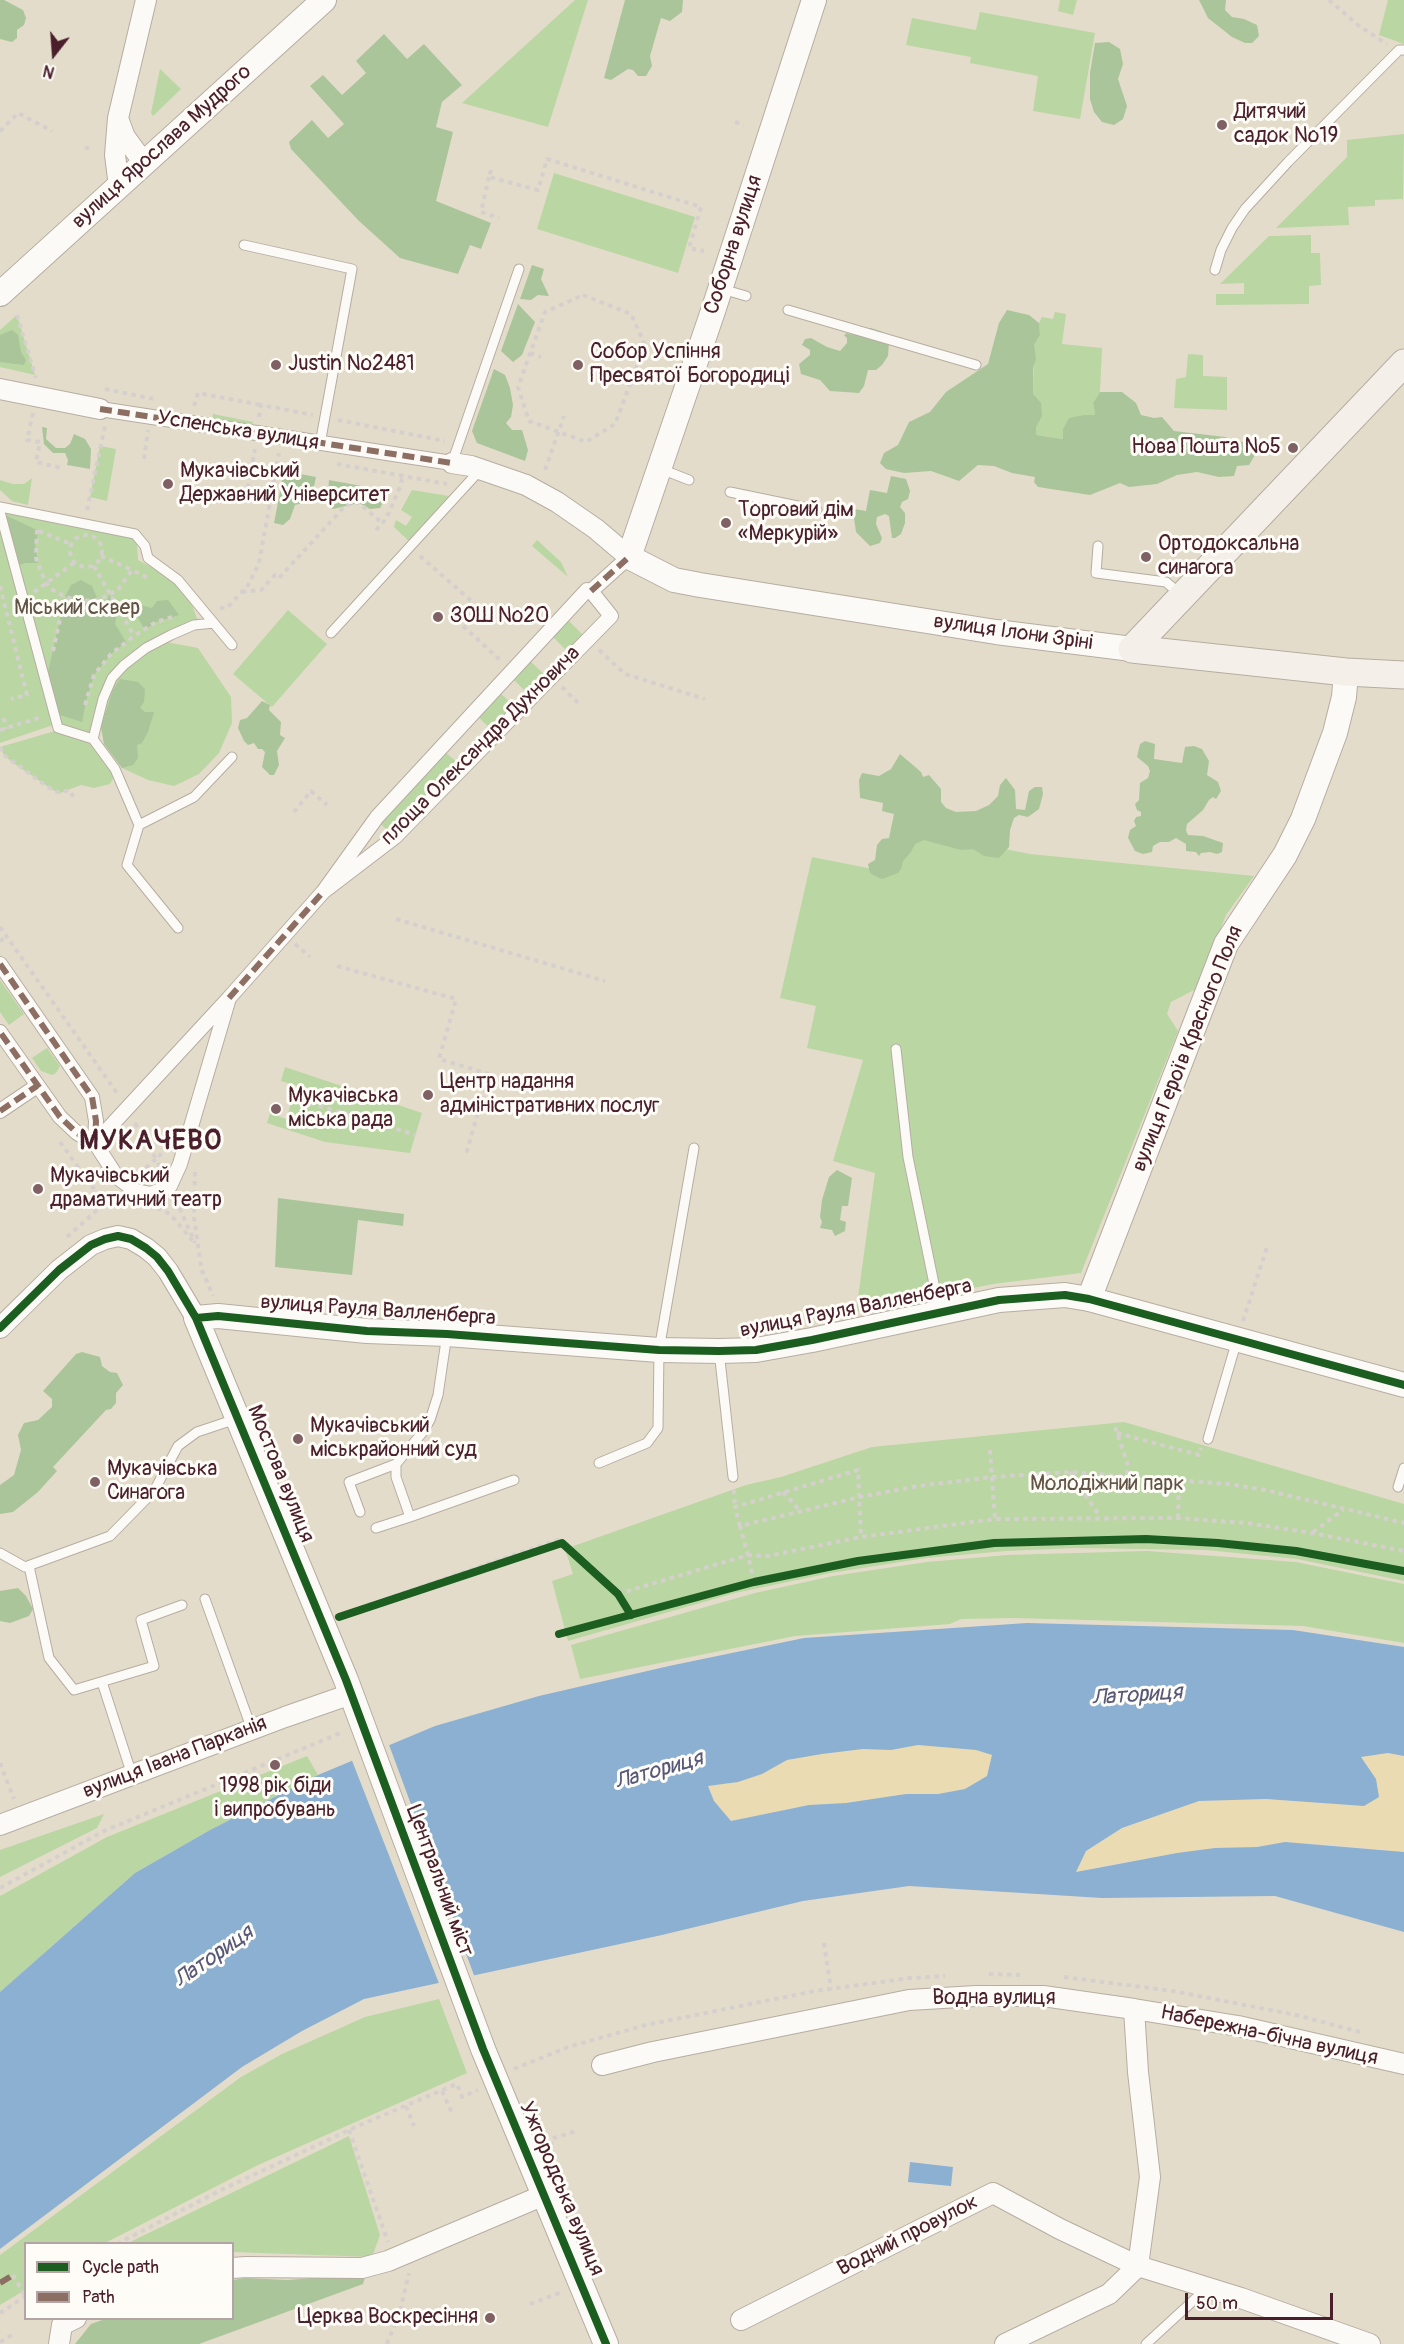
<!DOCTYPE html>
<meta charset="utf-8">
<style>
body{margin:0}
#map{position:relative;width:1404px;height:2344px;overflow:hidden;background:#e4dcca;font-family:Pangolin,sans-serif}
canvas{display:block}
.legend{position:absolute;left:24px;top:2242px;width:210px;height:78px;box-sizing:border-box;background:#fdfcf7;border:2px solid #b5a4a5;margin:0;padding:8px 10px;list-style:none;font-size:18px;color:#4a1f2b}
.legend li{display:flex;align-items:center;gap:12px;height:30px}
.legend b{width:30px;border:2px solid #b5a4a5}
.north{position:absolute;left:24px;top:24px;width:60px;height:60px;-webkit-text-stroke:4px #fdfcf7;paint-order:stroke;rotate:197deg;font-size:16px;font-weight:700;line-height:24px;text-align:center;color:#4a1f2b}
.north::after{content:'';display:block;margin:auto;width:21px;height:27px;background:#4a1f2b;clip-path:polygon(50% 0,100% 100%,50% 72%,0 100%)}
.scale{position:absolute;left:1185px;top:2293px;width:148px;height:27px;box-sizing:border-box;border:3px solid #4a1f2b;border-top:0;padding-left:8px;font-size:18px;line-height:21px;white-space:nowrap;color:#4a1f2b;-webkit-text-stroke:4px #fdfcf7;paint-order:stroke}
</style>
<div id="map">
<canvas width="1404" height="2344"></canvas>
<ul class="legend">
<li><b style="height:8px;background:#1b5e20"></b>Cycle path</li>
<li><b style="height:8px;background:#8d6e63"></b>Path</li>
</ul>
<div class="north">N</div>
<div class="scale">50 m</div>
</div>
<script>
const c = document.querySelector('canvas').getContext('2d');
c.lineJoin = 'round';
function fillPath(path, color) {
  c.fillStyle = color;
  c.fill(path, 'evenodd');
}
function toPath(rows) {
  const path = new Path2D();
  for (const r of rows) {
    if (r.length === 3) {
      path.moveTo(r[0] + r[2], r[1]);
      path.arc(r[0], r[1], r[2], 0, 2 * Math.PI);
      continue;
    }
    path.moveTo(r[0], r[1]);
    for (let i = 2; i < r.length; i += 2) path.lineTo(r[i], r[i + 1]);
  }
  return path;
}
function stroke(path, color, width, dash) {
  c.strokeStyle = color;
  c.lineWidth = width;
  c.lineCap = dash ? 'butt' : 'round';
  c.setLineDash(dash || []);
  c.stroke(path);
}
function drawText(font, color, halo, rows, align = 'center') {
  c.font = font + ' Pangolin,sans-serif';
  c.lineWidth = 6;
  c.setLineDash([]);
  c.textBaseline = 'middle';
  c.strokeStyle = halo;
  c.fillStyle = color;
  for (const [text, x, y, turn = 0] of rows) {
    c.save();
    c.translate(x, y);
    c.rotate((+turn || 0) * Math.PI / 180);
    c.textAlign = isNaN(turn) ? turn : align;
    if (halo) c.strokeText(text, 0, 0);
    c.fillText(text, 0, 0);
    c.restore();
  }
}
const green = toPath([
 [575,0,588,0,548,127,462,103],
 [1060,0,1077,0,1073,15,1058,11],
 [1388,0,1404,0,1404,44,1379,35],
 [980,12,1095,33,1080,119,1033,111,1038,76,970,63,971,57,906,45,912,18,976,30],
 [160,69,181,89,153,116,151,113],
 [1404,134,1403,199,1375,200,1375,206,1348,207,1349,225,1276,228,1347,157,1347,140],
 [554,173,695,217,678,273,537,229],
 [1311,235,1311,253,1320,253,1321,285,1309,286,1309,304,1216,305,1216,294,1244,294,1244,283,1220,284,1269,236],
 [1055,312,1066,314,1062,344,1102,348,1100,392,1093,403,1095,415,1084,415,1064,439,1036,435,1033,394,1034,345,1040,335,1039,323,1042,317,1053,319],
 [17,315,35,375,0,367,0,330],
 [1188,354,1203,355,1203,376,1227,377,1227,410,1174,408,1176,379,1186,377],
 [213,414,253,422,250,438,211,422],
 [100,446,116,449,107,501,90,497],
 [32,478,28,505,12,501,0,490,0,480,13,484,24,484],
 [412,490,449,496,443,507,410,542,394,527,396,520,406,526,412,517,401,510],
 [0,507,129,532,137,543,138,560,170,577,190,599,200,627,166,642,198,648,231,697,232,723,219,753,199,774,174,786,148,780,122,768,104,744,101,728,98,736,59,723,0,743],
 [537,540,561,562,568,577,532,546],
 [288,610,327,644,272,707,233,674],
 [569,621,583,635,567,651,553,637],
 [528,659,547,677,529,695,510,676],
 [498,691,516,708,494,732,475,714],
 [55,731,94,745,110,767,114,777,110,784,94,788,81,785,60,793,53,790,12,762,4,755,0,747],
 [440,748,463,767,395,837,375,819],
 [904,829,1030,854,1254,876,1226,915,1196,989,1171,1002,1167,1014,1178,1031,1081,1273,993,1284,856,1312,875,1173,833,1161,863,1060,807,1048,816,1006,780,998,812,857,893,873],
 [0,980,24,1014,9,1025,0,1012],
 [47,1048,60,1066,56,1073,52,1075,41,1071,32,1058],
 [285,1067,422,1113,410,1153,325,1142,267,1123,270,1113,286,1119,297,1086,281,1081],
 [1124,1422,1404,1504,1404,1581,1297,1559,1206,1550,1075,1548,1006,1551,926,1558,831,1573,735,1593,568,1641,552,1581,573,1574,565,1549,746,1485,781,1477,872,1447],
 [1147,1551,1296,1562,1404,1584,1404,1643,1303,1626,1014,1618,961,1619,950,1624,795,1636,580,1679,571,1645,755,1593,833,1576,927,1562,1007,1555],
 [307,1756,318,1775,210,1830,135,1873,0,1992,0,1896,107,1837],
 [104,1814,97,1828,0,1877,0,1850],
 [439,1999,467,2073,258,2165,105,2243,26,2244,25,2290,0,2305,0,2255,241,2077,282,2054,365,2017],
 [349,2136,380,2235,372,2257,233,2252,232,2244,126,2244]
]);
const forest = toPath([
 [0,0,4,0,23,10,26,18,24,25,17,30,17,38,12,42,0,39],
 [625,0,683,0,682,12,670,21,661,18,650,56,652,66,646,76,638,76,633,70,628,69,611,80,604,78],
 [1199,0,1226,0,1225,10,1232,17,1244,19,1257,25,1259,36,1252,43,1245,43,1232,37,1208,18],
 [384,34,407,59,424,44,462,85,442,102,436,127,453,132,436,201,491,223,481,249,470,245,458,274,400,258,359,221,291,149,289,142,312,120,328,138,344,124,310,86,323,75,342,95,366,73,356,61],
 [1109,42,1120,49,1123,64,1118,79,1127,106,1123,119,1114,125,1102,122,1094,112,1090,99,1090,73,1095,43],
 [532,265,544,269,541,279,549,296,538,295,531,300,520,299],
 [518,304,535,322,522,355,513,362,501,351],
 [1007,310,1029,315,1039,323,1040,335,1034,345,1036,359,1033,368,1033,394,1041,403,1042,416,1036,427,1036,435,1063,439,1063,429,1069,418,1084,415,1095,415,1093,403,1100,392,1122,392,1136,403,1141,415,1154,418,1162,417,1174,431,1225,437,1242,442,1257,442,1258,450,1249,465,1237,466,1234,476,1219,477,1197,472,1177,475,1157,484,1129,487,1120,483,1090,495,1038,487,1034,482,1035,477,1012,473,994,466,978,465,959,481,931,471,904,473,886,469,880,463,884,453,898,445,909,422,930,412,946,392,988,364,999,323],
 [860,328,871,328,883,332,889,343,888,356,882,365,876,370,868,370,864,386,859,393,830,391,820,380,801,374,799,364,810,355,810,350,802,345,805,339,811,338,827,347,840,351,847,343,847,338,844,335,847,333,854,335],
 [12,330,18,335,21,352,26,360,24,365,0,362,0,335],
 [494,369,505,375,510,388,513,405,511,417,506,423,512,430,522,430,528,450,525,461,477,443,472,431],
 [42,427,47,428,46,439,56,448,65,448,70,444,74,434,85,439,91,449,90,469,67,465,68,460,65,453,53,453,44,444],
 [284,471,316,477,313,491,307,502,295,505,290,519,283,525,274,523],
 [891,476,906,479,910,491,908,499,902,502,900,507,905,513,905,523,901,534,895,538,892,538,889,516,885,514,877,517,876,524,882,538,880,543,870,546,856,532,854,518,844,514,843,507,866,511,870,490,887,493],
 [329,480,378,489,385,499,380,508,370,509,359,503,333,509,327,503],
 [1,513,39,531,35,544,38,563,26,563,15,566],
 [81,580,92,586,98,600,81,599,89,600,94,610,101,614,105,609,109,595,118,610,115,624,126,642,111,654,94,675,86,701,82,722,54,713,46,681,65,597,71,585],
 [168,600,179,615,156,622,145,630,132,608,140,605,152,608,157,601],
 [120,679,138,682,145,689,144,702,140,708,145,712,154,712,148,732,142,743,137,745,138,758,133,765,122,768,104,744,101,726,113,690],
 [262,701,270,705,269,710,281,722,280,735,285,738,277,751,279,765,274,775,270,775,262,767,265,752,262,749,258,749,254,743,248,745,244,741,238,728,240,720,247,718],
 [1145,741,1155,744,1154,759,1182,763,1185,747,1194,746,1202,749,1209,761,1207,775,1218,782,1221,791,1216,799,1213,797,1209,800,1203,810,1187,824,1186,830,1188,835,1203,836,1223,843,1222,852,1217,854,1210,852,1201,853,1199,856,1196,852,1186,851,1186,844,1176,838,1169,842,1160,842,1153,846,1152,852,1143,854,1135,851,1128,838,1130,830,1136,826,1134,821,1136,817,1141,816,1141,812,1137,810,1135,804,1139,800,1140,783,1148,778,1150,771,1148,766,1137,757,1140,744],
 [900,754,921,772,923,777,929,775,941,789,941,802,946,808,956,812,976,811,989,805,998,796,1000,785,1006,778,1015,790,1016,809,1025,810,1029,791,1035,787,1042,787,1043,794,1039,809,1028,817,1019,815,1014,818,1010,830,1009,847,999,858,984,856,973,849,961,850,924,840,915,844,911,852,903,861,901,869,898,873,882,879,875,876,870,873,868,864,875,860,877,845,882,839,889,838,894,814,882,811,883,803,860,798,859,780,862,773,879,776,891,769],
 [837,1170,852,1178,848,1206,842,1206,840,1220,846,1222,845,1231,835,1236,832,1230,820,1228,822,1222,820,1217,822,1200,829,1177],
 [278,1198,404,1214,403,1226,358,1220,352,1275,275,1267],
 [82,1352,100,1357,102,1366,110,1372,117,1373,123,1385,116,1393,116,1403,111,1409,106,1410,53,1467,57,1471,38,1492,13,1512,0,1514,0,1485,14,1475,21,1450,18,1435,24,1423,38,1420,52,1407,52,1399,43,1391,76,1354],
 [18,1588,26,1596,33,1609,29,1616,10,1623,0,1621,0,1591],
 [366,2274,363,2284,199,2344,75,2344,91,2324,105,2319,232,2318,233,2280,245,2278,287,2280]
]);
const sand = toPath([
 [918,1745,976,1750,992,1755,987,1776,965,1789,938,1794,906,1794,846,1803,809,1805,731,1821,714,1801,708,1785,738,1782,762,1774,787,1760,822,1754,863,1749,891,1750],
 [1388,1753,1404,1756,1404,1852,1328,1844,1215,1848,1106,1865,1075,1873,1086,1851,1123,1828,1199,1801,1266,1799,1346,1805,1376,1779,1361,1757]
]);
const water = toPath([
 [1027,1623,1293,1630,1404,1647,1404,1756,1388,1753,1361,1757,1376,1779,1379,1797,1364,1806,1266,1799,1199,1801,1122,1828,1086,1851,1076,1872,1177,1853,1215,1848,1257,1847,1285,1842,1404,1852,1404,1932,1275,1896,1102,1898,909,1886,803,1901,662,1935,364,1999,302,2031,242,2067,0,2249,0,1992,135,1873,210,1830,318,1775,435,1726,539,1696,669,1666,804,1638],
 [918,1745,976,1750,992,1755,987,1776,965,1789,938,1794,906,1794,846,1803,809,1805,731,1821,714,1801,708,1786,738,1782,762,1774,787,1760,822,1754,863,1749,891,1750],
 [910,2162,953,2167,951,2186,908,2182]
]);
const pier = toPath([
 [388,1742,475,1978,440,1986,351,1758]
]);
const path = toPath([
 [1329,0,1359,26,1387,44],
 [735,122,744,125],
 [0,131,18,113,52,131],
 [85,147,89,149],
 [491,170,489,177,538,190,547,159,701,207,689,248,704,251],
 [489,177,481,212,499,218],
 [583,295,631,314,645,345,615,424,586,442,529,421,518,387,545,312,583,295],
 [17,315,36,378],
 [530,353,541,357],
 [105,389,154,399],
 [194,406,198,393,261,405],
 [33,413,27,440,40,442,36,462,62,468],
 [259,417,261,405,313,415],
 [338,420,445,441],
 [144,459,148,430],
 [337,464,447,484],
 [545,470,564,416],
 [246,497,255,449],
 [87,510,105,426],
 [37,530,36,558,40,569,46,583,53,590,65,597,81,601,98,600,118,590,132,570,148,578],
 [376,530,386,519,400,487,403,474],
 [39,531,71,544],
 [86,551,16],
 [101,556,132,570],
 [420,556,476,605],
 [94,566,134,636],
 [0,586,27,695,11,699],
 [34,592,74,563],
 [242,592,261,590,275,575,279,578,346,505,359,503,382,523],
 [220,608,227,608,248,585,259,563,279,453],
 [463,626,500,660],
 [599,650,625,674,705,699],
 [53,651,65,597],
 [562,687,581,706],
 [85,705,94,675,111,654,134,636,156,622,172,617],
 [4,718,6,729],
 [0,730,42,717],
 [0,747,4,755,38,780,53,790,60,793,69,790,75,799],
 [294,812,311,791,327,805],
 [396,919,605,981],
 [0,927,119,1096],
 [0,941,6,937],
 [295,944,310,957],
 [337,966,456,999,439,1059,489,1074,467,1151,463,1150],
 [293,1098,416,1135],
 [135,1123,156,1159,166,1149],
 [60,1142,105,1204,118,1198],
 [195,1172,194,1217,202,1273],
 [139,1174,156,1159,161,1169],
 [176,1200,195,1243],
 [157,1208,170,1214,193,1241],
 [67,1237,115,1194],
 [202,1270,213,1296],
 [1243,1321,1267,1247],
 [1115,1427,1127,1462,1127,1476],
 [1117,1433,1199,1455,1201,1448],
 [990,1450,995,1519],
 [1070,1472,1100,1517],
 [734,1490,735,1507],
 [783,1492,800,1511],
 [1178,1518,1179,1479],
 [740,1526,735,1507,858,1470,861,1537],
 [1313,1532,1343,1510],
 [754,1582,748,1555,768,1556,861,1537,995,1519,1178,1518,1246,1523,1312,1533,1404,1551],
 [618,1594,748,1555,740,1526,860,1497,918,1486,992,1477,1070,1472,1228,1484,1265,1490,1404,1523],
 [342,1614,560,1539,621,1593],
 [0,1763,14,1799],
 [0,1888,104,1831,343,1732],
 [824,1943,831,1989],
 [989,1974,1020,1975],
 [1064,1977,1173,1991,1296,2015,1360,2032],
 [514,2069,568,2047,646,2025,815,1991,910,1978,945,1976],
 [442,2091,452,2113],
 [406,2106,414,2126],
 [349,2130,388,2242],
 [552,2155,551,2139,576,2131],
 [117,2244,219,2191,360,2125,457,2084,462,2097,478,2090],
 [13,2275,25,2296],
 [530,2304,562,2292],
 [0,2313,26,2296],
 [0,2342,15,2333],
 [387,2344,400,2311,409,2273]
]);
const service = toPath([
 [244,245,352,269,320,444,323,445],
 [1215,270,1221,250,1232,228,1245,209,1288,162,1399,50,1404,50],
 [722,289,746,296],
 [788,310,976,365],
 [449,463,452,463,519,269],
 [661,469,689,480],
 [730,492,817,510],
 [0,507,135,534,145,546,148,558,178,580,232,645],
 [0,512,58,728,93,739,115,769,139,825,194,797,232,757],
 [1098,546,1096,573,1166,582,1180,594],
 [331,633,481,469],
 [93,739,103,699,112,678,124,665,146,648,171,635,194,625,214,623],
 [139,825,127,865,178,928],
 [896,1049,908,1157,940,1313],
 [719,1351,733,1477],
 [1208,1439,1237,1340],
 [599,1463,647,1443,658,1428,659,1350,694,1148],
 [396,1464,396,1477,410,1517,514,1480],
 [1398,1487,1404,1468],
 [360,1512,349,1482,396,1464,422,1433,430,1420,438,1395,447,1334],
 [376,1528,410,1517],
 [0,1553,25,1567,110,1536,154,1491,178,1446,197,1432,236,1419],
 [29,1566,49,1658,74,1690,154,1666,141,1620,182,1605],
 [205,1599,252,1730],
 [102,1682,132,1775],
 [1146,2344,1207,2288]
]);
const pedestrian = toPath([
 [100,409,452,463],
 [587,590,591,591,611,616,395,837,323,892,377,817,587,590],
 [591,591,629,557],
 [0,964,92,1097,96,1121,95,1143,77,1133,60,1117,0,1032],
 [229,998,180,1164,170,1186,151,1194,136,1191,117,1177,95,1143,229,998],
 [229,998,323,892],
 [0,1111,37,1086]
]);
const minor = toPath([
 [119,121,125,137,144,163],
 [119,186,115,155,118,118,146,0],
 [0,389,100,409],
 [452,463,471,466,526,485,557,502,596,529,629,557],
 [0,1328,59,1270,91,1245,105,1239,118,1236,131,1239,146,1248,157,1257,168,1271,196,1318],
 [0,1825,285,1717,351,1694],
 [1134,2009,1238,2026,1404,2064],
 [602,2065,653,2052,909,2000,976,1996,1043,1996,1134,2009,1138,2072,1150,2177,1138,2266,1241,2298,1370,2344],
 [232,2268,246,2267,362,2268,388,2261,544,2195],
 [741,2320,993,2193,1060,2229,1138,2266,1109,2294,1005,2344],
 [59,2344,62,2325,76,2318]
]);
const tertiary = toPath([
 [814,0,713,311,629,557,674,580,700,585,996,632,1132,649],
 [0,294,324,0],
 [1089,1299,1226,944,1285,855,1303,819,1335,733,1344,697,1346,672],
 [606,2344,483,2049,346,1680,196,1318,218,1316,367,1331,447,1334,659,1350,719,1351,756,1350,812,1340,999,1300,1065,1295,1089,1299,1404,1385]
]);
const secondary = toPath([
 [1132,649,1404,363],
 [1132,649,1346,672,1404,675]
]);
const quiet = toPath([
 [100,409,452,463],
 [591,591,629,557],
 [0,964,92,1097,96,1121,95,1143,77,1133,60,1117,0,1032],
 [229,998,323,892],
 [0,1111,37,1086],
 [0,2283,13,2275]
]);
const cycleway = toPath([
 [196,1318,218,1316,367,1331,447,1334,659,1350,719,1351,756,1350,812,1340,999,1300,1065,1295,1089,1299,1404,1385],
 [0,1328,59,1270,91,1245,105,1239,118,1236,131,1239,146,1248,157,1257,168,1271,196,1318,346,1680,483,2049,606,2344],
 [339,1617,562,1543,618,1594,631,1615],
 [559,1634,754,1582,858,1561,994,1543,1146,1539,1218,1543,1296,1551,1404,1571]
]);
const markers = [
 [1222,125,6,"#806163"],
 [276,365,6,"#806163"],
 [578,365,6,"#806163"],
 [1293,448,6,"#806163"],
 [168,484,6,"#806163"],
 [726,523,6,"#806163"],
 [1146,557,6,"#806163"],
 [438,617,6,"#806163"],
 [428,1095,6,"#806163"],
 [276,1109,6,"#806163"],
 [38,1189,6,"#806163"],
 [298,1439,6,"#806163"],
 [95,1482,6,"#806163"],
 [275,1765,6,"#806163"],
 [490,2318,6,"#806163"]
];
const poiNames = [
 ["Дитячий",1234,113],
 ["садок №19",1234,137],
 ["Собор Успіння",590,353],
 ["Пресвятої Богородиці",590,377],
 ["Justin №2481",288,365],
 ["Нова Пошта №5",1281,448,"right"],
 ["Мукачівський",180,472],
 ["Державний Університет",180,496],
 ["Торговий дім",738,511],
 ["«Меркурій»",738,535],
 ["Ортодоксальна",1158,545],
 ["синагога",1158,569],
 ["ЗОШ №20",450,617],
 ["Центр надання",440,1083],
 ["адміністративних послуг",440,1107],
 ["Мукачівська",288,1097],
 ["міська рада",288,1121],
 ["Мукачівський",50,1177],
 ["драматичний театр",50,1201],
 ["Мукачівський",310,1427],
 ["міськрайонний суд",310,1451],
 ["Мукачівська",107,1470],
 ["Синагога",107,1494],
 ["1998 рік біди",275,1787,"center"],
 ["і випробувань",275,1811,"center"],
 ["Церква Воскресіння",478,2318,"right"]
];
const streetNames = [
 ["вулиця Ярослава Мудрого",162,147,-42],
 ["Соборна вулиця",734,245,-72],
 ["Успенська вулиця",238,431,9],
 ["вулиця Ілони Зріні",1013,633,8],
 ["площа Олександра Духновича",481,746,-45],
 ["вулиця Героїв Красного Поля",1188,1049,-68],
 ["вулиця Рауля Валленберга",856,1309,-11],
 ["вулиця Рауля Валленберга",378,1311,4],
 ["Мостова вулиця",280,1474,68],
 ["вулиця Івана Парканія",175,1758,-21],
 ["Центральний міст",439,1881,70],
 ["Водна вулиця",994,1999],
 ["Набережна-бічна вулиця",1269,2036,12],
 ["Ужгородська вулиця",561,2189,67],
 ["Водний провулок",908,2236,-27]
];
const parkNames = [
 ["Міський сквер",77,609],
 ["Молодіжний парк",1107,1485]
];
const waterNames = [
 ["Латориця",1137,1696,-4],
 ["Латориця",659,1771,-16],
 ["Латориця",214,1957,-35]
];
const districtNames = [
 ["МУКАЧЕВО",151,1142]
];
fillPath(green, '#bad6a3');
fillPath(forest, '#aac599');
fillPath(sand, '#eadbb2');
fillPath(water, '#8cb0d1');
fillPath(pier, '#e4dcca');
stroke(service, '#b6ada2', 11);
stroke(pedestrian, '#b6ada2', 16);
stroke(minor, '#b6ada2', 22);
stroke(tertiary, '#b6ada2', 26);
stroke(secondary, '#b6ada2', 29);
stroke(path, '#d5d0cd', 4, [4.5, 4.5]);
stroke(service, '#fbfaf7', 9);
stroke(pedestrian, '#fbfaf7', 14);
stroke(minor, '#fbfaf7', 20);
stroke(tertiary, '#fbfaf7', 24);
stroke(secondary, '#f4f0e9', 27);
stroke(quiet, '#8d6e63', 6, [12, 6]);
stroke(cycleway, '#1b5e20', 8);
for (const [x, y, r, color] of markers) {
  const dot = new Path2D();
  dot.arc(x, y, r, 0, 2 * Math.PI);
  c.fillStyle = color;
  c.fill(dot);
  stroke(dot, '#fdfcf7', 2);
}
drawText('21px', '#4a1f2b', '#fdfcf7', poiNames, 'left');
drawText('21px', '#4a1f2b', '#fdfcf7', streetNames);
drawText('21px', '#615445', '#fdfcf7', parkNames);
drawText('italic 22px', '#575877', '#fdfcf7', waterNames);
c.letterSpacing = '1.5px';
drawText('bold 27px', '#4a1f2b', '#fdfcf7', districtNames);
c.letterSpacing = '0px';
</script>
